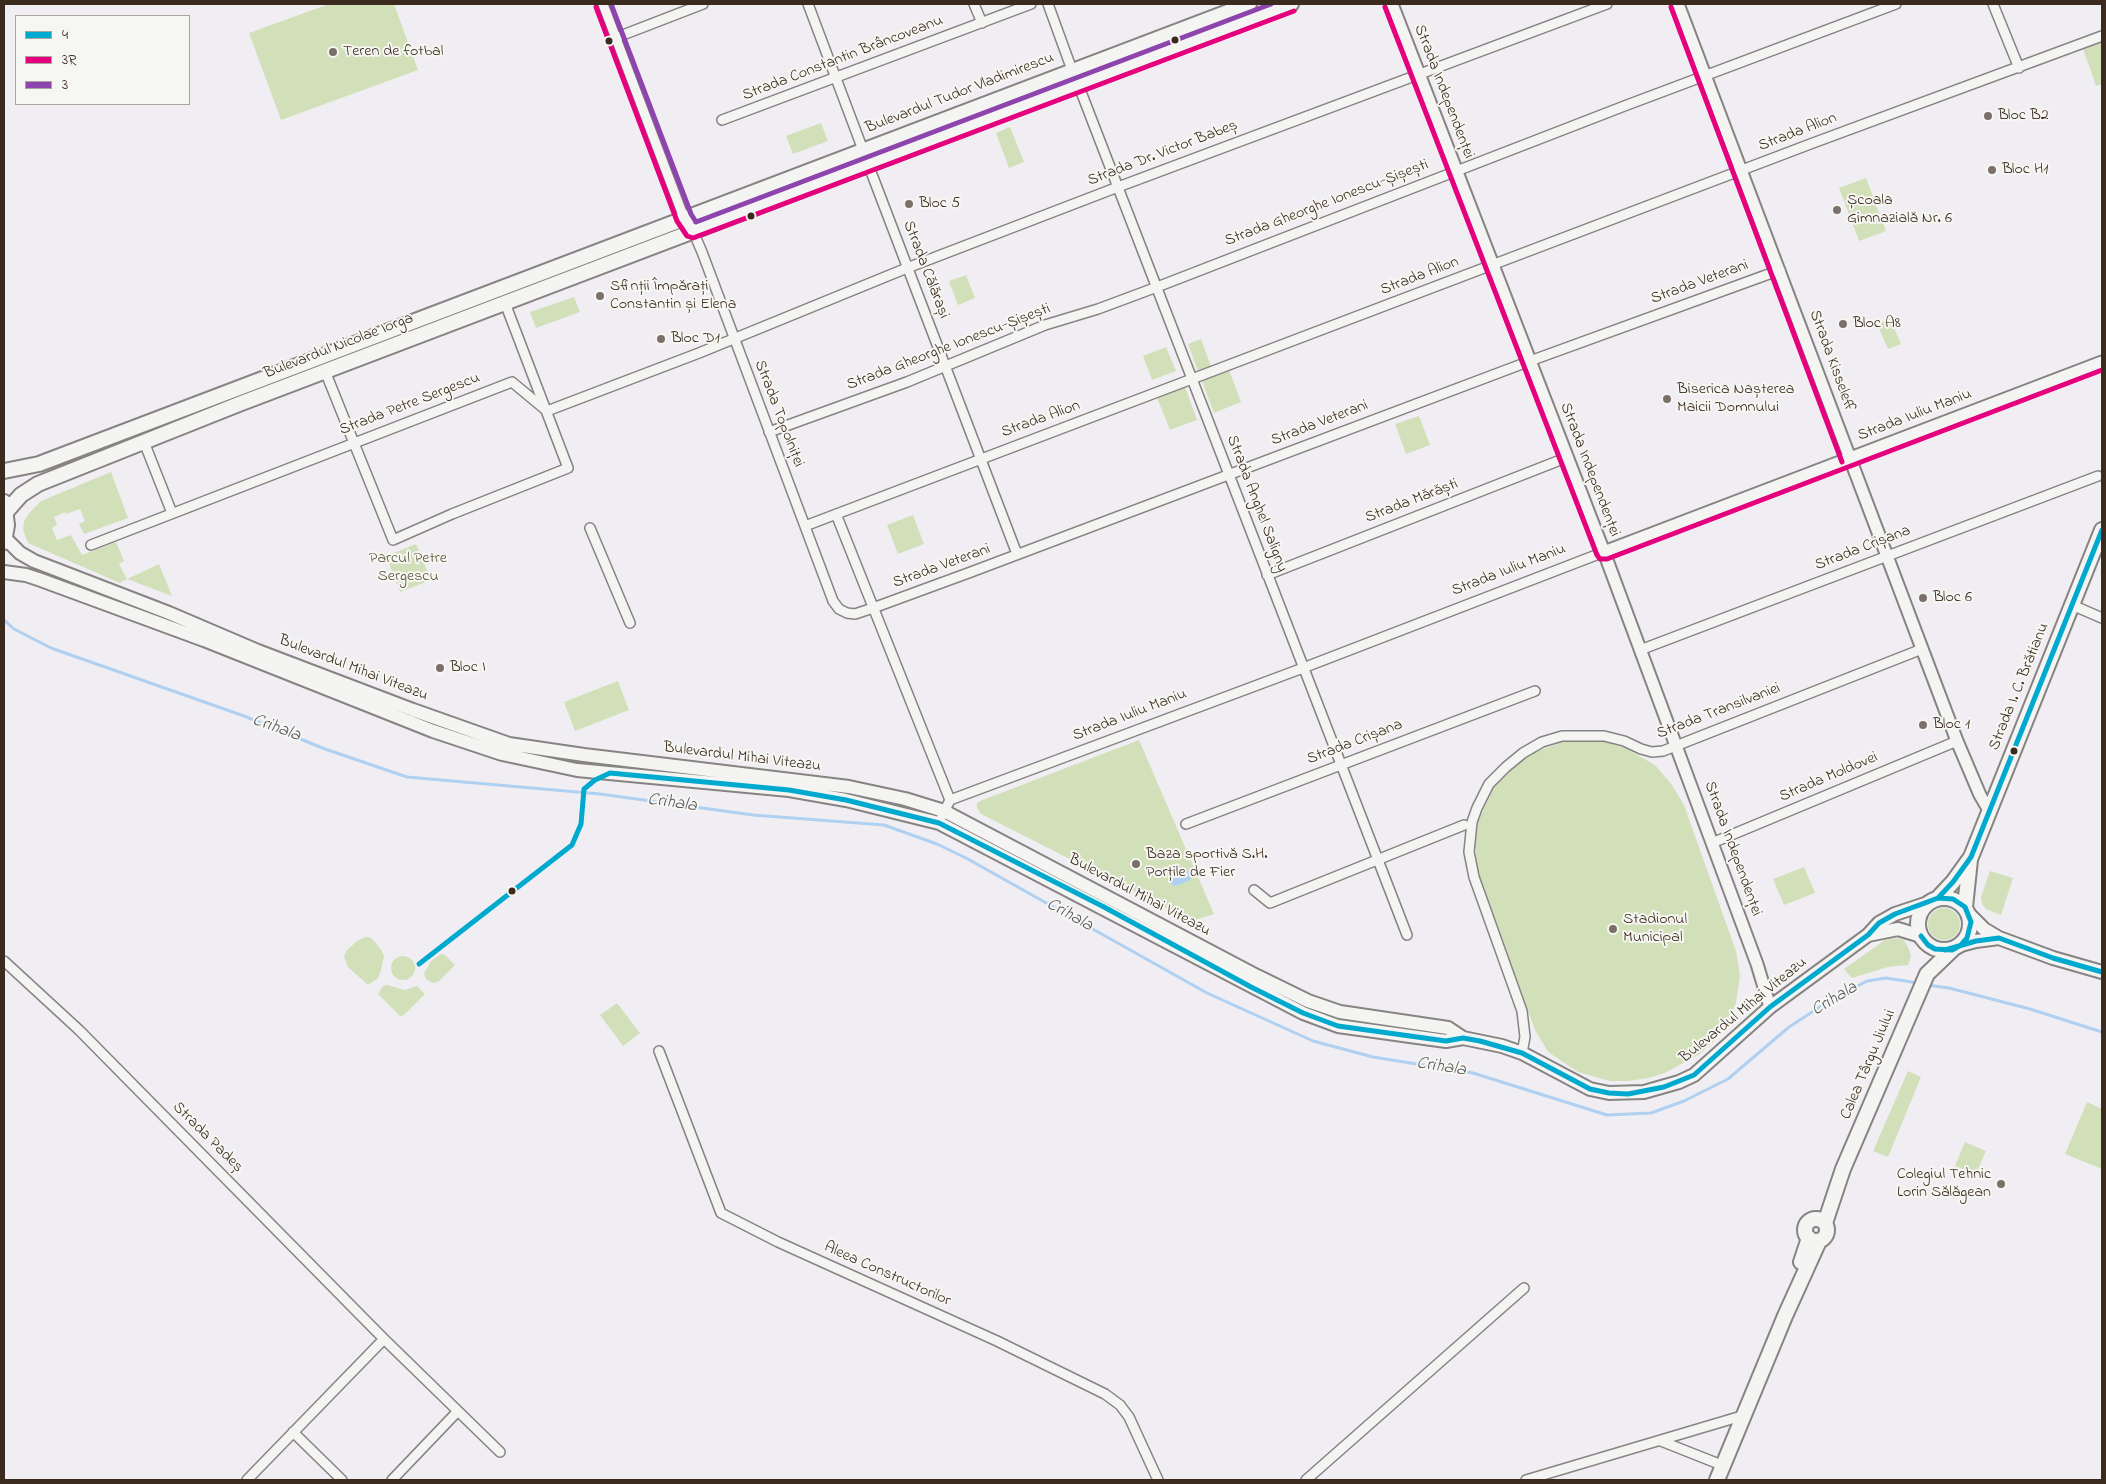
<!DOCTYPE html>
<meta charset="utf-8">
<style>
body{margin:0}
#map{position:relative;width:2106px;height:1484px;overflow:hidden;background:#f1eef3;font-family:"Indie Flower",sans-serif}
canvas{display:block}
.frame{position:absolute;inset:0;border:5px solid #3b2a1e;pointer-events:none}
.legend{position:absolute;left:15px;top:15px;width:175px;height:90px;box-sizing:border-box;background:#f6f6f2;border:1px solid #aba49d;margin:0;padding:6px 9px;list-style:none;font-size:15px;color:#3b2a1e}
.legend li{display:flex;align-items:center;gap:10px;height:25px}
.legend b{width:25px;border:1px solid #aba49d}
</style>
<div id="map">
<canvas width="2106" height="1484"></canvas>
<div class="frame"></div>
<ul class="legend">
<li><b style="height:6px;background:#00a9ce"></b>4</li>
<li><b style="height:6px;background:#e5007d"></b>3R</li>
<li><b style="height:6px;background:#8e44ad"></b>3</li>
</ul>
</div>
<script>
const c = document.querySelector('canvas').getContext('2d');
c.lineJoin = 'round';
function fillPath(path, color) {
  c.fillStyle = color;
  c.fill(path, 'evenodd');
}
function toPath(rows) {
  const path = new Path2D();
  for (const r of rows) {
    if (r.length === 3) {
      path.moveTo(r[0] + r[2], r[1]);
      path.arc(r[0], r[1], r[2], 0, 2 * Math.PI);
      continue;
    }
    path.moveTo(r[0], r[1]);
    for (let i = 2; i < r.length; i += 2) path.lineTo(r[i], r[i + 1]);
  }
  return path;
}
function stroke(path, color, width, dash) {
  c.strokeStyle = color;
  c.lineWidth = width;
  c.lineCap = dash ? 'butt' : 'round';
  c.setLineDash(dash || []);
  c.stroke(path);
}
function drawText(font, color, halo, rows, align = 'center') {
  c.font = font + ' "Indie Flower",sans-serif';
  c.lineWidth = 4;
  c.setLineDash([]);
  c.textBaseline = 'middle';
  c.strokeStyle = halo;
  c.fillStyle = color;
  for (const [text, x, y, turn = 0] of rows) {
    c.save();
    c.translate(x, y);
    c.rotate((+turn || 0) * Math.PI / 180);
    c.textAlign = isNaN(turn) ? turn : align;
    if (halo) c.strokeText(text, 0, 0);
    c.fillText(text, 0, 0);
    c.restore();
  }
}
const green = toPath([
 [329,4,394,4,418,70,281,120,249,33],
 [2102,42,2102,84,2096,86,2083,49],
 [821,123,828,141,793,154,786,136],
 [1010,127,1024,162,1009,168,996,133],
 [1866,178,1886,231,1859,241,1839,188],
 [966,275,975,298,958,305,949,281],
 [574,297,580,312,536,328,530,312],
 [1890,319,1901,344,1888,349,1877,324],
 [1201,339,1212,369,1199,374,1188,344],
 [1166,347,1176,371,1152,380,1143,356],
 [1229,370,1241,402,1214,413,1202,381],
 [1185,387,1197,420,1170,430,1157,398],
 [1419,416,1430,445,1406,454,1395,424],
 [111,472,128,518,84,534,79,524,85,521,80,509,66,514,65,512,54,517,57,525,52,528,57,540,71,535,82,555,116,542,124,561,119,564,127,579,159,564,172,596,127,579,120,583,28,543,23,530,24,521,30,512,41,501],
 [913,515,924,544,898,554,887,525],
 [416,544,431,580,400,592,386,556],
 [618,681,629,710,575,731,564,702],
 [1139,740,1214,914,1192,921,981,814,977,808,977,803,980,801],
 [1584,741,1605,742,1625,748,1655,765,1672,785,1684,805,1736,951,1740,976,1736,1003,1728,1023,1716,1039,1700,1054,1665,1073,1648,1078,1629,1081,1609,1081,1578,1072,1548,1052,1535,1030,1477,869,1475,845,1478,821,1495,785,1512,769,1531,754,1562,742],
 [1804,867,1815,893,1784,905,1773,879],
 [1990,871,2013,878,2001,915,1986,909,1982,904,1981,897],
 [1944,924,16],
 [365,937,370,937,375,942,382,951,384,957,380,974,377,979,368,985,348,967,344,957,346,951,357,941],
 [1897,938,1904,940,1909,949,1911,957,1908,965,1888,967,1852,978,1844,969,1885,940],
 [441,954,445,955,455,965,438,982,433,983,426,979,424,974,431,961],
 [403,968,12],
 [387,985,405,990,417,986,425,994,404,1015,400,1016,378,994,383,986],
 [617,1003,640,1033,623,1046,600,1015],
 [1908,1071,1921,1077,1888,1157,1873,1151],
 [2087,1102,2102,1109,2102,1169,2065,1154],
 [1965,1142,1986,1151,1976,1174,1955,1166]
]);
const water = toPath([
 [1186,870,1193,873,1190,880,1176,886,1172,885,1169,878]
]);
const stream = toPath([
 [4,620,14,629,51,648,244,716,325,749,407,777,600,794,753,815,884,825,937,844,966,858,1207,993,1313,1041,1373,1057,1473,1073,1607,1115,1651,1113,1684,1101,1728,1079,1789,1027,1826,1003,1867,981,1886,978,1918,983],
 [1927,985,1949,988,2030,1009,2102,1032]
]);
const minor = toPath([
 [603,4,684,218,693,231,702,252,833,601,839,609,847,613,855,614,873,608,971,572,1530,361,1780,270],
 [808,4,863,150],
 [974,4,982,23],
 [1048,4,1072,70],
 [1993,4,2019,68],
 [615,38,703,4],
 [1078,84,1407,935],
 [722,120,1031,4],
 [868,164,1017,554],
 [325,371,393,540,452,514,568,468,505,303],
 [769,432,907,382,1045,325,1098,309,1157,287,1627,105,1896,4],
 [144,442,172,513],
 [836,514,950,800],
 [805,526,1813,143,2102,36],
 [590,528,630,623],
 [91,545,512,382,547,411,699,353,907,268,1118,187,1607,4],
 [1267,575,1568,457],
 [2072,605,2102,618],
 [1640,650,2098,476],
 [942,816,950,800,1303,668,1604,552],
 [1186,824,1535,691],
 [1712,843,1957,741],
 [1254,890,1270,903,1464,825],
 [4,961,79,1030,384,1339,500,1452],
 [659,1051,721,1213,778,1242,997,1341,1105,1394,1120,1405,1129,1417,1158,1480],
 [1522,1053,1525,1037,1522,1011,1474,877,1469,852,1472,822,1477,808,1489,784,1506,767,1523,753,1542,742,1562,736,1604,736,1624,741,1641,749,1652,752,1663,751,1922,649],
 [293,1432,342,1480],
 [1661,1441,1724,1466],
 [247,1480,384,1339],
 [392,1480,458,1411],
 [1306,1480,1524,1288],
 [1526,1480,1745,1415]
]);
const tertiary = toPath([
 [1392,4,1604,552,1757,964,1770,1007],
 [1678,4,1957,741,1980,795,1990,812],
 [1604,552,2102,362]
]);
const secondary = toPath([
 [5,538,20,553,34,561,169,613,258,651,413,710,509,744,584,755,849,787,905,799,944,811,1257,976,1308,1001,1340,1012,1448,1028,1463,1038],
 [4,572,26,575,41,580,204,640,433,731,502,754,577,770,789,790,846,800,939,823,1303,1013,1338,1026,1446,1041,1463,1038,1502,1046,1522,1053,1590,1089,1609,1093,1644,1092,1679,1082,1694,1075,1770,1007,1868,935,1879,923,1895,914,1928,903],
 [1969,914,1984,929,1999,938,2053,958,2102,972],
 [1868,935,1898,929,1921,936],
 [1961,945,1976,941,1999,938]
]);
const primary = toPath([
 [4,471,39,464,1249,4],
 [6,512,21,495,38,484,239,404,1291,4],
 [4,542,7,525,4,502],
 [1944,924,26],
 [1938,898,1953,882,1971,857,2102,530],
 [1965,907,1970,860],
 [1816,1230,11],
 [1825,1223,1843,1169,1927,974,1952,950],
 [1801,1262,1809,1238],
 [1717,1480,1785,1316,1819,1241]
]);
const bus1 = toPath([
 [1917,906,1938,898,1953,899,1965,907,1971,922,1967,938,1961,945,1952,950,1935,949,1928,945,1921,936],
 [1945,950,1976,941,1999,938,2053,958,2102,972],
 [419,964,572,845,581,824,584,789,595,780,610,773,789,790,846,800,939,823,1104,907,1251,987,1303,1013,1338,1026,1446,1041,1463,1038,1480,1041,1522,1053,1590,1089,1609,1093,1628,1094,1664,1087,1694,1075,1770,1007,1868,935,1879,923,1895,914,1938,898,1953,882,1971,857,2102,530]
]);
const bus2 = toPath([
 [596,7,677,221,687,236,693,238,1294,11],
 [1385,7,1597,555,1600,559,1607,559,2102,370],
 [1671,7,1842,462]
]);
const bus3 = toPath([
 [611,4,691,214,696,222,1271,4]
]);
const markers = [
 [1175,40,4.5,"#3b2a1e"],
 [609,41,4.5,"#3b2a1e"],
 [333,52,5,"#7b6f69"],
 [1988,116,5,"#7b6f69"],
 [1992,170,5,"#7b6f69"],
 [909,204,5,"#7b6f69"],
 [1837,210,5,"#7b6f69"],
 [751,216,4.5,"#3b2a1e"],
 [600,296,5,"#7b6f69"],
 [1843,324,5,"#7b6f69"],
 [661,339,5,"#7b6f69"],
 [1667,399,5,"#7b6f69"],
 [1923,598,5,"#7b6f69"],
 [440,668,5,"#7b6f69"],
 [1923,725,5,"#7b6f69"],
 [2014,751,4.5,"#3b2a1e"],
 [1136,864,5,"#7b6f69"],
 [512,891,4.5,"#3b2a1e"],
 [1613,929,5,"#7b6f69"],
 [2001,1184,5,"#7b6f69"]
];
const poiNames = [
 ["Teren de fotbal",343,52],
 ["Bloc B2",1998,116],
 ["Bloc H1",2002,170],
 ["Școala",1847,201],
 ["Gimnazială Nr. 6",1847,219],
 ["Bloc 5",919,204],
 ["Sfinții Împărați",610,287],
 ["Constantin și Elena",610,305],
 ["Bloc A8",1853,324],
 ["Bloc D1",671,339],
 ["Biserica Nașterea",1677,390],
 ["Maicii Domnului",1677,408],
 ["Bloc 6",1933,598],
 ["Bloc I",450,668],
 ["Bloc 1",1933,725],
 ["Baza sportivă S.H.",1146,855],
 ["Porțile de Fier",1146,873],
 ["Stadionul",1623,920],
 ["Municipal",1623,938],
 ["Colegiul Tehnic",1991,1175,"right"],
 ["Lorin Sălăgean",1991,1193,"right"]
];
const streetNames = [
 ["Strada Constantin Brâncoveanu",843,59,-21],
 ["Strada Independenței",1443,92,69],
 ["Bulevardul Tudor Vladimirescu",960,94,-21],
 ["Strada Alion",1798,133,-21],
 ["Strada Dr. Victor Babeș",1163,154,-21],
 ["Strada Gheorghe Ionescu-Șișești",1327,204,-21],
 ["Strada Călărași",925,270,69],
 ["Strada Alion",1420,277,-21],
 ["Strada Veterani",1700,283,-20],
 ["Bulevardul Nicolae Iorga",339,347,-21],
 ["Strada Gheorghe Ionescu-Șișești",949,348,-21],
 ["Strada Kisseleff",1831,361,70],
 ["Strada Petre Sergescu",410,405,-21],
 ["Strada Topolniței",778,414,69],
 ["Strada Iuliu Maniu",1915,416,-21],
 ["Strada Alion",1041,420,-20],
 ["Strada Veterani",1320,424,-21],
 ["Strada Independenței",1589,470,69],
 ["Strada Mărăști",1412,502,-21],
 ["Strada Anghel Saligny",1256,504,69],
 ["Strada Crișana",1863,549,-21],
 ["Strada Veterani",942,567,-20],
 ["Strada Iuliu Maniu",1509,571,-21],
 ["Bulevardul Mihai Viteazu",353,669,21],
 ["Strada I. C. Brătianu",2020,687,-68],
 ["Strada Transilvaniei",1719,712,-21],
 ["Strada Iuliu Maniu",1130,716,-21],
 ["Strada Crișana",1355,743,-21],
 ["Bulevardul Mihai Viteazu",742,758,7],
 ["Strada Moldovei",1829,778,-23],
 ["Strada Independenței",1732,849,70],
 ["Bulevardul Mihai Viteazu",1139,896,28],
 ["Bulevardul Mihai Viteazu",1744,1011,-39],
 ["Calea Târgu Jiului",1869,1065,-67],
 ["Strada Padeș",207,1138,45],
 ["Aleea Constructorilor",887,1275,24]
];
const parkNames = [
 ["Parcul Petre",408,559],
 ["Sergescu",408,577]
];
const waterNames = [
 ["Crihala",276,729,20],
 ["Crihala",672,804,8],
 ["Crihala",1069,916,29],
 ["Crihala",1835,1000,-31],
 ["Crihala",1441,1068,9]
];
fillPath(green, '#d2e0ba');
fillPath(water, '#afd0f0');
stroke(stream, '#afd0f0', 3);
stroke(minor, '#888383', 12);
stroke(tertiary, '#888383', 15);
stroke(secondary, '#888383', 16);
stroke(primary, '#888383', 18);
stroke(minor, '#f4f4f3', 9);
stroke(tertiary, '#f4f4f3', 11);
stroke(secondary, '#f4f4f3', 12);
stroke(primary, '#f4f4f3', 14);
stroke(bus1, '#00a9ce', 5);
stroke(bus2, '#e5007d', 5);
stroke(bus3, '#8e44ad', 5);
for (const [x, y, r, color] of markers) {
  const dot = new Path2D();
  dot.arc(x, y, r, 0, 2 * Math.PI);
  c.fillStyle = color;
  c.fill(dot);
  stroke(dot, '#f6f6f2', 2);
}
drawText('16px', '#3b2a1e', '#f6f6f2', poiNames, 'left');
drawText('16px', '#3b2a1e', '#f6f6f2', streetNames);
drawText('16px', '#5a543a', '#f6f6f2', parkNames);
drawText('italic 18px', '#55585c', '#f6f6f2', waterNames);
</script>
